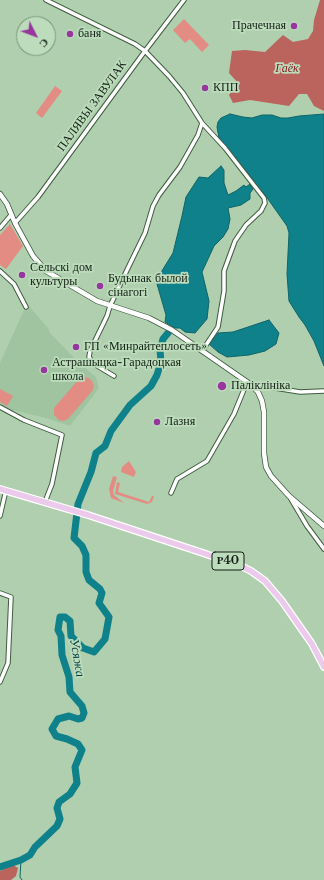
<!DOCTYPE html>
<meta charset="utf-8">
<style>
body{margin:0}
#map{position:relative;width:324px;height:880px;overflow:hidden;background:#afcfaf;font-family:"Libre Baskerville",serif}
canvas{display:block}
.north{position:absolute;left:16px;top:16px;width:40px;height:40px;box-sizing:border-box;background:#bcdcbc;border:1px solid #789079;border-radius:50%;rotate:132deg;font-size:11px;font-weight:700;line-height:16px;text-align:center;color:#131f14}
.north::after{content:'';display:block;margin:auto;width:14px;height:18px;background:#97369e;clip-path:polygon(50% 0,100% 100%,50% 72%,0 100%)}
</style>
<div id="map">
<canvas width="324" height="880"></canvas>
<div class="north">С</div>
</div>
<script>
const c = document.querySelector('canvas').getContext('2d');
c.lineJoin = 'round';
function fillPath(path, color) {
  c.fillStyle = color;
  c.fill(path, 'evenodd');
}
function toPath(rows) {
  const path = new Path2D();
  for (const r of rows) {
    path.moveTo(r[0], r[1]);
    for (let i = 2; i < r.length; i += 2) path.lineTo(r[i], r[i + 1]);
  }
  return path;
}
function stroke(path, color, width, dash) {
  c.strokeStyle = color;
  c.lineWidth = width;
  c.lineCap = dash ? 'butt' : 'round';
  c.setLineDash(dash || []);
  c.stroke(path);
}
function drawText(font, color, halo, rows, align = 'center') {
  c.font = font + ' "Libre Baskerville",serif';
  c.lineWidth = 3.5;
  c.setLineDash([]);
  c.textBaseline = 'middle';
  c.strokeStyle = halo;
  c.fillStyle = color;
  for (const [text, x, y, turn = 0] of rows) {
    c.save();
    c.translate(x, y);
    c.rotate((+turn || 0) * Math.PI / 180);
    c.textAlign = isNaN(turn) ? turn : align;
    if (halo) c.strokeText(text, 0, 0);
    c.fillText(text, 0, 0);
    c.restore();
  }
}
const built = toPath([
 [28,305,48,328,50,333,79,363,96,377,99,388,70,426,46,418,8,409,0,405,0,363,25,308]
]);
const green = toPath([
 [184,19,209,45,202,52,190,39,185,43,173,30],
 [55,86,62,91,42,118,36,113],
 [10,224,23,246,6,269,0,265,0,235],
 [84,377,89,378,92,381,94,386,93,390,68,419,63,421,59,420,54,415,54,408,78,380],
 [0,389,13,396,7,406,0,402],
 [129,461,136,472,134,477,121,472,122,467],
 [113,476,117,477,113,491,114,495,124,503,111,498,109,489],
 [117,482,120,483,118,492,149,502,152,496,154,496,152,502,147,504,115,494]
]);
const forest = toPath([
 [320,0,324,0,324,111,314,106,307,94,299,94,289,106,250,100,233,103,229,95,238,83,229,73,232,51,245,50,265,52,283,35,293,42,308,39,313,31,314,20],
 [13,865,18,868,16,876,11,880,0,880,0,871]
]);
const water = toPath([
 [230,114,243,117,252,118,262,115,272,115,281,118,288,118,299,116,324,114,324,366,314,341,305,325,299,317,289,301,287,274,289,233,287,226,263,192,258,189,254,181,219,138,217,127,218,122,221,118,230,114],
 [221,166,224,170,224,183,228,195,236,191,244,185,246,187,250,184,253,189,250,193,250,199,241,205,228,208,230,219,228,229,223,237,214,246,202,272,209,301,207,319,195,333,185,332,180,328,175,328,165,322,166,315,157,284,160,274,173,253,182,216,186,197,199,177,208,178,221,166],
 [269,320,279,333,276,344,265,351,249,355,227,357,218,352,209,344,218,333,233,332,269,320]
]);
const stream = toPath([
 [21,860,20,877,22,880]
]);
const river = toPath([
 [0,867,21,860,30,855,35,847,57,826,60,819,57,808,59,802,70,794,77,783,75,767,82,750,78,744,67,739,56,736,52,729,58,719,69,716,78,719,82,718,84,713,82,706,70,692,69,677,62,655,61,636,58,630,60,617,65,617,70,621,71,636,83,648,94,652,105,639,109,617,99,603,102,593,100,589,89,580,86,572,86,555,82,546,74,538,78,504,91,472,96,453,105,446,111,431,130,405,151,386,157,375,161,362,160,350,163,339,168,333]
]);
const minor = toPath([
 [46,0,135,44,145,51,169,76,183,93,202,123,225,148,264,198,265,203,261,211,246,225,235,241,224,271,224,291,218,327,202,351],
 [15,223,38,197,145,51,184,0],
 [0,228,11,215],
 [0,271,14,284,26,307],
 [114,376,94,364,89,357,90,351,107,316,110,306,127,270,145,233,153,206,159,195,180,167,198,135,202,123],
 [0,407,24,420,62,435,52,484,45,502],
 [171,493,177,479,207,461,234,414,245,387,250,384,300,392,324,391],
 [291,499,307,526,324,549],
 [0,516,6,490],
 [0,593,11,597,8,663,0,682]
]);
const tertiary = toPath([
 [0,194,7,204,15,223,33,256,46,271,97,301,149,318,172,330,250,384,258,392,262,401,264,412,264,453,266,467,271,476,289,496,324,526]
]);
const primary = toPath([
 [0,489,88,515,206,554,241,566,251,571,265,581,282,601,312,644,324,667]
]);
const markers = [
 [294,26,4,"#97369e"],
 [70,34,4,"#97369e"],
 [205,88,4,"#97369e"],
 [22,275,4,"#97369e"],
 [100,286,4,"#97369e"],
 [76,347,4,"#97369e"],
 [44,370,4,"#97369e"],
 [222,386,5,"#97369e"],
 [157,422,4,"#97369e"]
];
const shields = [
 [228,561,32]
];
const shieldNames = [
 ["Р40",228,561]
];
const poiNames = [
 ["Прачечная",286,26,"right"],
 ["баня",78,34],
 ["КПП",213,88],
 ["Сельскі дом",30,268],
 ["культуры",30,282],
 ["Будынак былой",108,279],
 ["сінагогі",108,293],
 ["ГП «Минрайтеплосеть»",84,347],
 ["Астрашыцка-Гарадоцкая",52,363],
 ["школа",52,377],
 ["Паліклініка",231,386],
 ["Лазня",165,422]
];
const parkNames = [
 ["Гаёк",287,69]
];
const streetNames = [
 ["ПАЛЯВЫ ЗАВУЛАК",92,106,-54]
];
const waterNames = [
 ["Усяжа",77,658,80]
];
fillPath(built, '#9fc49f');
fillPath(green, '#e38c84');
fillPath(forest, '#bb635d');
fillPath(water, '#0e818b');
stroke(water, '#106467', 1);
stroke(stream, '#106467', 1);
stroke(river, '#0e818b', 7);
stroke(minor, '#415c41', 5.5);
stroke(tertiary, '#415c41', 6);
stroke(primary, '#fff', 8);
stroke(minor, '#fff', 3.5);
stroke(tertiary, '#fff', 4.5);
stroke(primary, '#ebcaec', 5.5);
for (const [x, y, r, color] of markers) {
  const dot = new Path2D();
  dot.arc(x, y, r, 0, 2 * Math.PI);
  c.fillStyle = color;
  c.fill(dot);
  stroke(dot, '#bcdcbc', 1.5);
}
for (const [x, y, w] of shields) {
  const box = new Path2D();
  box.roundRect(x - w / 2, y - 9, w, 18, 3);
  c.fillStyle = '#bcdcbc';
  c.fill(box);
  stroke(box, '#131f14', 1);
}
drawText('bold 11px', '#131f14', null, shieldNames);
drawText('12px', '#131f14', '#bcdcbc', poiNames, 'left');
drawText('italic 12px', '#84161a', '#bcdcbc', parkNames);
drawText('12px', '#131f14', '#bcdcbc', streetNames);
drawText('italic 13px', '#003f45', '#bcdcbc', waterNames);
</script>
